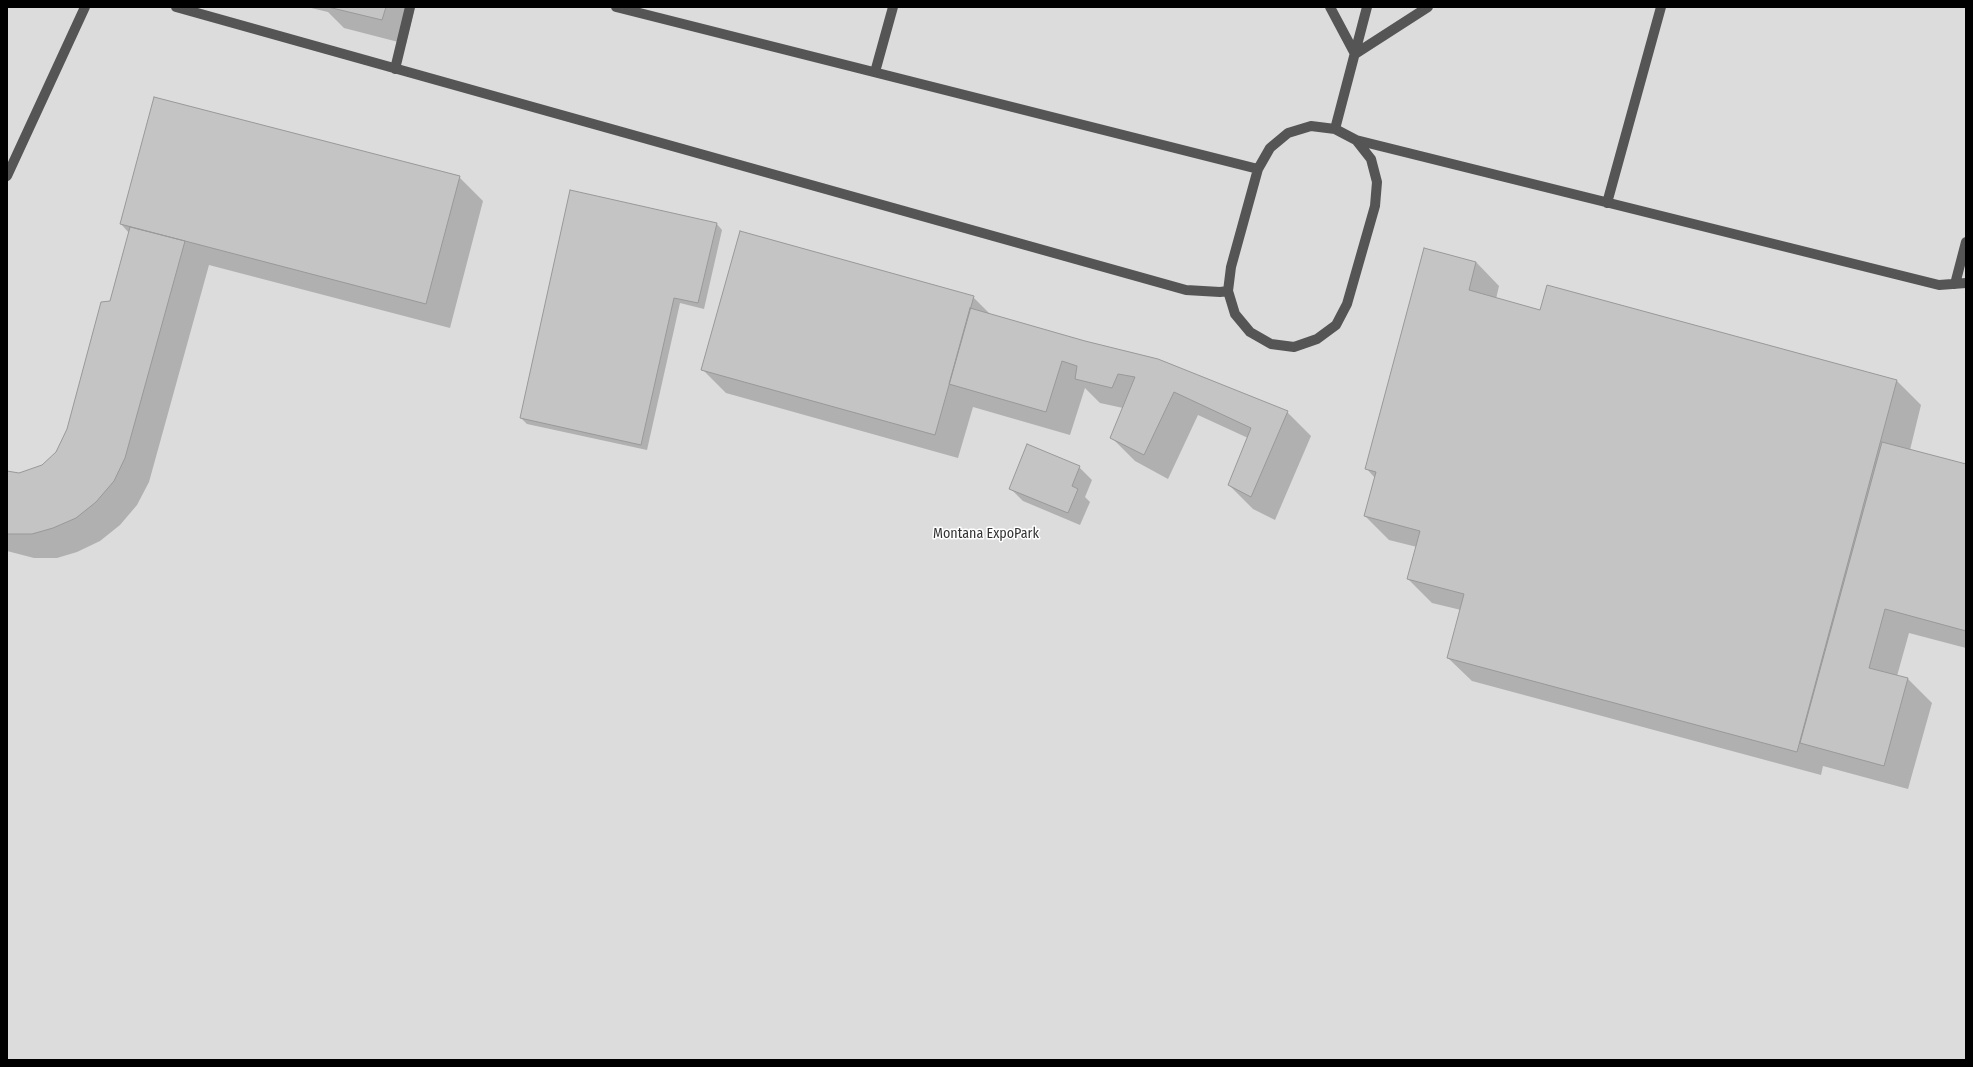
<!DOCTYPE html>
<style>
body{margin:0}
#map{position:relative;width:1973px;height:1067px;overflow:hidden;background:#fff;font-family:"Fira Sans Condensed",sans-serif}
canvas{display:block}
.frame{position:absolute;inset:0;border:8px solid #000;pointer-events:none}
</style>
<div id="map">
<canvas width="1973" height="1067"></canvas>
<div class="frame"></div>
</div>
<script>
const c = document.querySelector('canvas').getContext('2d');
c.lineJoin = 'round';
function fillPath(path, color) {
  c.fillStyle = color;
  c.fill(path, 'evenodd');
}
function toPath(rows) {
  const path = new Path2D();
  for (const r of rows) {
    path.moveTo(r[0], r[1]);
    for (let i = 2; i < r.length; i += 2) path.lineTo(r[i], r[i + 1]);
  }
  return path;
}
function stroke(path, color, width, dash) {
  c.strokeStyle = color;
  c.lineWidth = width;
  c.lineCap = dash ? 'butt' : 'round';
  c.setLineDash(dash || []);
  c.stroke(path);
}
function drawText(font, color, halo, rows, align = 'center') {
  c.font = font + ' "Fira Sans Condensed",sans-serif';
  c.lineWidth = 3;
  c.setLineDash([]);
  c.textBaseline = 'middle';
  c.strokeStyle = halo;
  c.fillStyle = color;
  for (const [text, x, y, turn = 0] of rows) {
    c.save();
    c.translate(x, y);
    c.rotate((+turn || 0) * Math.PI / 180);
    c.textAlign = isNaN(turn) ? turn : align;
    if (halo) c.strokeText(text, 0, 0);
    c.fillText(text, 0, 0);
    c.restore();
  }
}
const green = toPath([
 [7,7,1966,7,1966,1060,7,1060]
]);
const shadow = toPath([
 [307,7,415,7,406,44,344,28,328,12],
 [459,177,483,201,450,328,209,265,149,482,137,505,120,525,100,541,77,552,57,558,34,558,7,551,7,472,20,474,42,466,56,453,68,429,111,302,129,233,121,224],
 [716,223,722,230,704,309,680,303,647,450,527,424,521,418],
 [1476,262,1499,286,1496,299,1541,311,1548,287,1897,381,1921,405,1910,450,1966,465,1966,648,1909,633,1897,676,1908,679,1932,703,1908,789,1823,766,1821,775,1472,681,1448,658,1461,610,1432,603,1408,579,1417,547,1389,540,1365,516,1375,478,1366,468],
 [973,297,992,316,1287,412,1311,436,1275,520,1253,509,1229,485,1248,438,1198,415,1168,479,1135,461,1111,437,1123,408,1100,403,1085,388,1070,435,973,407,958,458,726,393,702,369],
 [1079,467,1092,480,1085,497,1090,502,1080,525,1023,501,1010,488]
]);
const building = toPath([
 [328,7,386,7,382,20,328,7],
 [154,97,460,176,426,304,120,224,154,97],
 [570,190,717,223,698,303,674,298,641,445,520,418,570,190],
 [130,227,185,241,125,458,114,481,96,502,76,518,53,528,32,534,7,534,7,471,19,473,42,465,56,452,67,429,101,302,110,301,130,227],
 [740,231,974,296,935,435,701,370,740,231],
 [1424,248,1476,262,1469,290,1540,310,1547,285,1897,380,1797,752,1447,658,1464,594,1407,579,1420,531,1364,516,1376,472,1365,469,1424,248],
 [970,308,1085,341,1158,359,1288,411,1251,497,1228,485,1251,428,1174,392,1144,455,1110,438,1135,377,1118,374,1112,388,1075,379,1077,366,1062,361,1046,412,949,384,970,308],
 [1882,442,1966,464,1966,631,1885,609,1869,668,1908,678,1884,766,1800,743,1882,442],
 [1027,444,1080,466,1072,486,1078,489,1068,513,1009,489,1027,444]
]);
const minor = toPath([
 [176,7,1186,290,1220,292,1228,291],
 [616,7,1258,169],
 [1330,7,1355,54,1428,7],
 [395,69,410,7],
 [875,72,893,7],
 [1311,126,1335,129,1356,140,1371,159,1377,182,1375,206,1347,304,1336,325,1317,339,1294,347,1271,344,1250,332,1235,314,1228,291,1231,267,1258,169,1270,148,1288,133,1311,126],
 [1335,129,1367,7],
 [1356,140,1939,285,1966,283],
 [7,176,85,7],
 [1607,203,1661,7],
 [1955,284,1966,242]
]);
const parkNames = [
 ["Montana ExpoPark",986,534]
];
fillPath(green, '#dcdcdc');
fillPath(shadow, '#0003');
fillPath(building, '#c4c4c4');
stroke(building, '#999', 1);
stroke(minor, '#555', 10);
drawText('14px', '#333', '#fff', parkNames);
</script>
